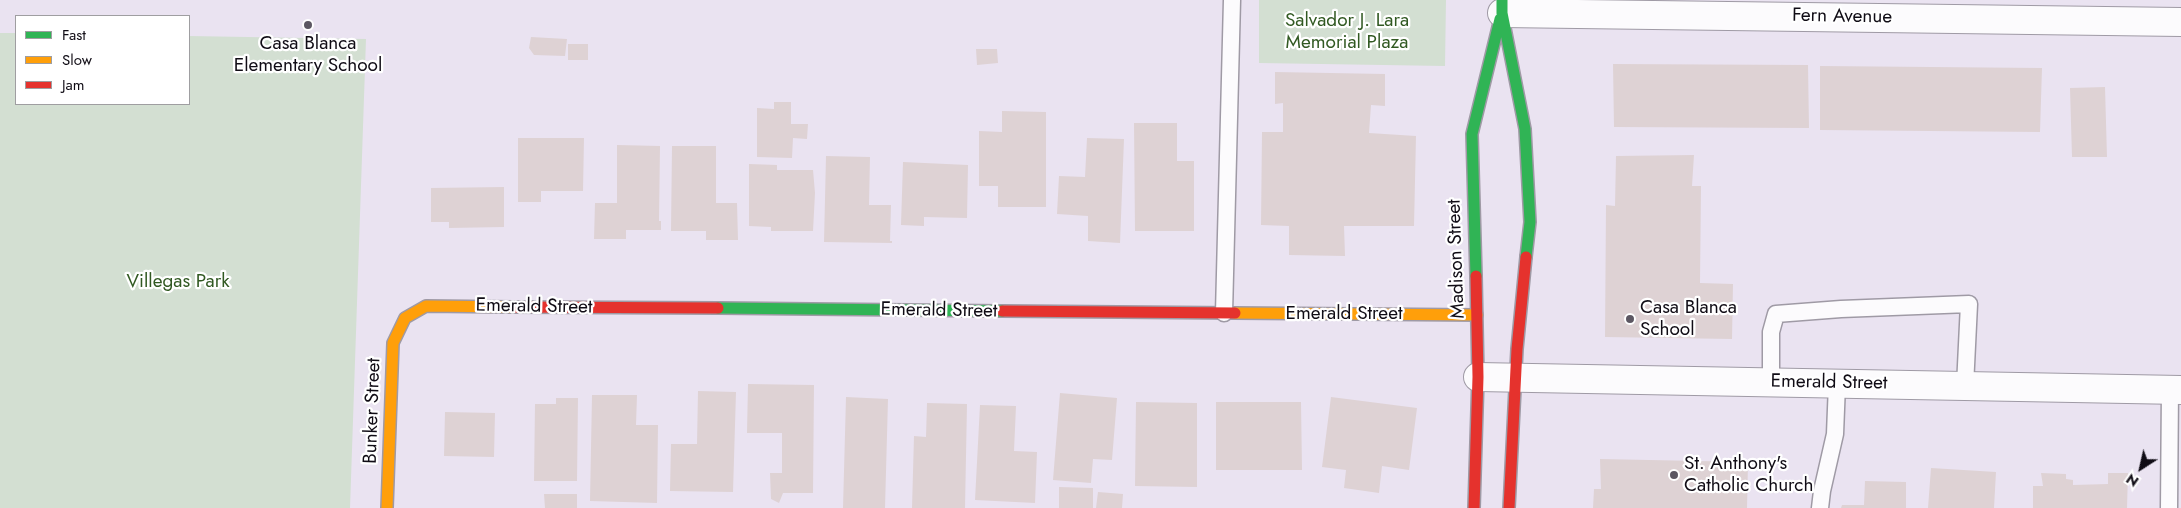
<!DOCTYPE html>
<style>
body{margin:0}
#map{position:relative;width:2181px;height:508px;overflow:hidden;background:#eae3f1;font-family:Jost,sans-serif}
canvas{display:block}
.legend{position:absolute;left:15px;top:15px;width:175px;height:90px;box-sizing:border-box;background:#fff;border:1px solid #9f9ea1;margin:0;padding:6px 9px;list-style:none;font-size:15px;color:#100c15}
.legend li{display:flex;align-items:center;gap:10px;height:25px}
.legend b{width:25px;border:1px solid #9f9ea1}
.north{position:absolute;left:2116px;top:443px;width:50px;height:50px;-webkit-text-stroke:4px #fff;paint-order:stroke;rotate:215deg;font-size:14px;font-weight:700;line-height:20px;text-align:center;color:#100c15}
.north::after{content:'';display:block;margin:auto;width:18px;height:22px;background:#100c15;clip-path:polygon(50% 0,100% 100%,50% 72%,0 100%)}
</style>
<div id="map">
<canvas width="2181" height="508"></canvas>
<ul class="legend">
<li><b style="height:6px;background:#30b455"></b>Fast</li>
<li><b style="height:6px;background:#ff9f0a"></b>Slow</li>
<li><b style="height:6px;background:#e5322d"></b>Jam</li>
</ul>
<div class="north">N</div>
</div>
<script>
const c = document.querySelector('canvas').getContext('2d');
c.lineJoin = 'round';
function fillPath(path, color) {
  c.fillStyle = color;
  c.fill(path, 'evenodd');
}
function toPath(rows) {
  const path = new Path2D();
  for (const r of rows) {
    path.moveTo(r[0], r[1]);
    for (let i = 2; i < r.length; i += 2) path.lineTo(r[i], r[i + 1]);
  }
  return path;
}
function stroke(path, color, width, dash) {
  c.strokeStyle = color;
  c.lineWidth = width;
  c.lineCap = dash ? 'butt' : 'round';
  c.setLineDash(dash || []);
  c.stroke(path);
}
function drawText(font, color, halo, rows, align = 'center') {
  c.font = font + ' Jost,sans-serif';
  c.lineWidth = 4.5;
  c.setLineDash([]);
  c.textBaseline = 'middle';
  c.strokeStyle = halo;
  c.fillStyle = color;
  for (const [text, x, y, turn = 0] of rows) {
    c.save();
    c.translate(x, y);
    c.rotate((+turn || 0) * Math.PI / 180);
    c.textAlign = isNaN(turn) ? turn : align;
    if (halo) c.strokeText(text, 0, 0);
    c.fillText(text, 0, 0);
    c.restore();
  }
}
const green = toPath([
 [1259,0,1446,0,1445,66,1259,63],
 [0,33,16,33,16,104,189,104,189,36,366,39,350,508,0,508]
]);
const building = toPath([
 [531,37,567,39,565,56,534,55,529,48],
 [568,44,588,44,588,60,568,60],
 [976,49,997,49,998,63,977,65],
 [1613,64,1808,65,1809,128,1614,127],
 [1820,66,2042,68,2040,132,1820,130],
 [1275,72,1385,74,1385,106,1371,105,1369,133,1416,136,1414,226,1344,226,1345,256,1289,255,1289,226,1261,225,1262,132,1283,132,1283,103,1275,104],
 [2105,87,2107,157,2072,157,2070,88],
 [774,102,791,102,791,124,808,124,807,139,793,138,792,158,757,157,757,108,774,109],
 [1002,111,1046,112,1046,207,998,207,998,186,979,186,979,131,1002,132],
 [1134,123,1177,123,1177,161,1194,161,1194,231,1135,231],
 [518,138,584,138,583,191,541,191,541,202,518,202],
 [1087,138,1124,139,1120,243,1088,241,1088,216,1057,214,1059,176,1085,177],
 [617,145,660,146,659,221,661,221,661,230,626,230,626,239,594,239,595,203,617,203],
 [672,146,716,146,716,203,737,203,738,240,706,240,706,231,671,231],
 [1694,155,1692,186,1701,186,1700,283,1733,284,1732,339,1605,337,1606,205,1615,206,1616,156],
 [826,156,870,157,869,205,891,205,890,241,892,241,892,243,824,242],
 [903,162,968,165,967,218,924,217,924,226,901,225],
 [749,164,777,165,777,170,813,170,815,193,813,231,771,231,771,227,749,226],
 [504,187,504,227,449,228,449,222,431,222,431,188],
 [748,384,814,385,813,493,783,493,779,503,771,499,770,473,782,473,782,433,747,433],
 [698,391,736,392,733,492,670,491,671,444,697,444],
 [1060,393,1117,398,1112,460,1093,459,1091,483,1053,480],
 [592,395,637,395,636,425,658,425,657,503,590,501],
 [846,397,888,399,885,508,843,508],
 [1331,397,1417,408,1409,470,1382,466,1379,493,1344,488,1346,470,1322,467],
 [556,398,578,398,577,481,534,481,535,404,556,404],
 [1136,402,1197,403,1197,487,1135,486],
 [1216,402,1301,402,1302,470,1216,470],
 [927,403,967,404,965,508,912,508,914,436,926,437],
 [980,405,1016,406,1014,451,1037,452,1035,503,975,500],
 [445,412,495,413,494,457,444,456],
 [1600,459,1748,462,1747,508,1593,508,1594,489,1601,489],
 [1931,468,1996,472,1994,508,1928,508],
 [2041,473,2066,474,2066,479,2073,480,2073,485,2108,484,2108,473,2128,473,2127,508,2033,508,2033,486,2043,486],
 [1865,481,1906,482,1906,508,1841,508,1842,505,1864,505],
 [1059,487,1093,488,1093,508,1059,508],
 [1098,492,1123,494,1122,508,1096,508],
 [544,494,577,494,577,508,545,508]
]);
const lane = toPath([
 [1224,313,1232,0],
 [1771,382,1771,332,1776,314,1841,309,1969,304,1965,386],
 [1820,508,1822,491,1835,434,1837,384],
 [2169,508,2170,389]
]);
const street = toPath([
 [1502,13,2181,22],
 [1478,377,2181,390]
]);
const fast = toPath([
 [1502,0,1502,13,1525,129,1530,222,1526,257],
 [1476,276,1472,134,1500,19],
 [718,308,1002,311]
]);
const slow = toPath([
 [1235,313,1477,315],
 [387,508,393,343,405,318,426,306,513,307]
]);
const jam = toPath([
 [513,307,718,308],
 [1002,311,1235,313],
 [1474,508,1478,377,1476,276],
 [1509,508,1517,349,1526,257]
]);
const markers = [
 [308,25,5,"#5c5762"],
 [1630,319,5,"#5c5762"],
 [1674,475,5,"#5c5762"]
];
const streetNames = [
 ["Fern Avenue",1842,17,1],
 ["Madison Street",1457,259,-92],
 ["Emerald Street",534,307,1],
 ["Emerald Street",939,311,1],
 ["Emerald Street",1344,314],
 ["Emerald Street",1829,383,1],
 ["Bunker Street",373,411,-88]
];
const parkNames = [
 ["Salvador J. Lara",1347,21],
 ["Memorial Plaza",1347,43],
 ["Villegas Park",178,282]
];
const poiNames = [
 ["Casa Blanca",308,44,"center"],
 ["Elementary School",308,66,"center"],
 ["Casa Blanca",1640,308],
 ["School",1640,330],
 ["St. Anthony's",1684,464],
 ["Catholic Church",1684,486]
];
fillPath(green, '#d3dfd2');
fillPath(building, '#ded2d4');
stroke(lane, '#9f9aa5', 19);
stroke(street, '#9f9aa5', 30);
stroke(fast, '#9f9aa5', 14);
stroke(slow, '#9f9aa5', 14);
stroke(jam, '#9f9aa5', 14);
stroke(lane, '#fcfbfd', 16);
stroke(street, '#fcfbfd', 28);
stroke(fast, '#30b455', 11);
stroke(slow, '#ff9f0a', 11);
stroke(jam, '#e5322d', 11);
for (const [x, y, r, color] of markers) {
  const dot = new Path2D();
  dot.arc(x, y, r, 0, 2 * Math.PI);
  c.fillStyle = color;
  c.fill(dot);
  stroke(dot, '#fff', 2);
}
drawText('19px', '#100c15', '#fff', streetNames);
drawText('19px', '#315922', '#fff', parkNames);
drawText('19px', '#100c15', '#fff', poiNames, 'left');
</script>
